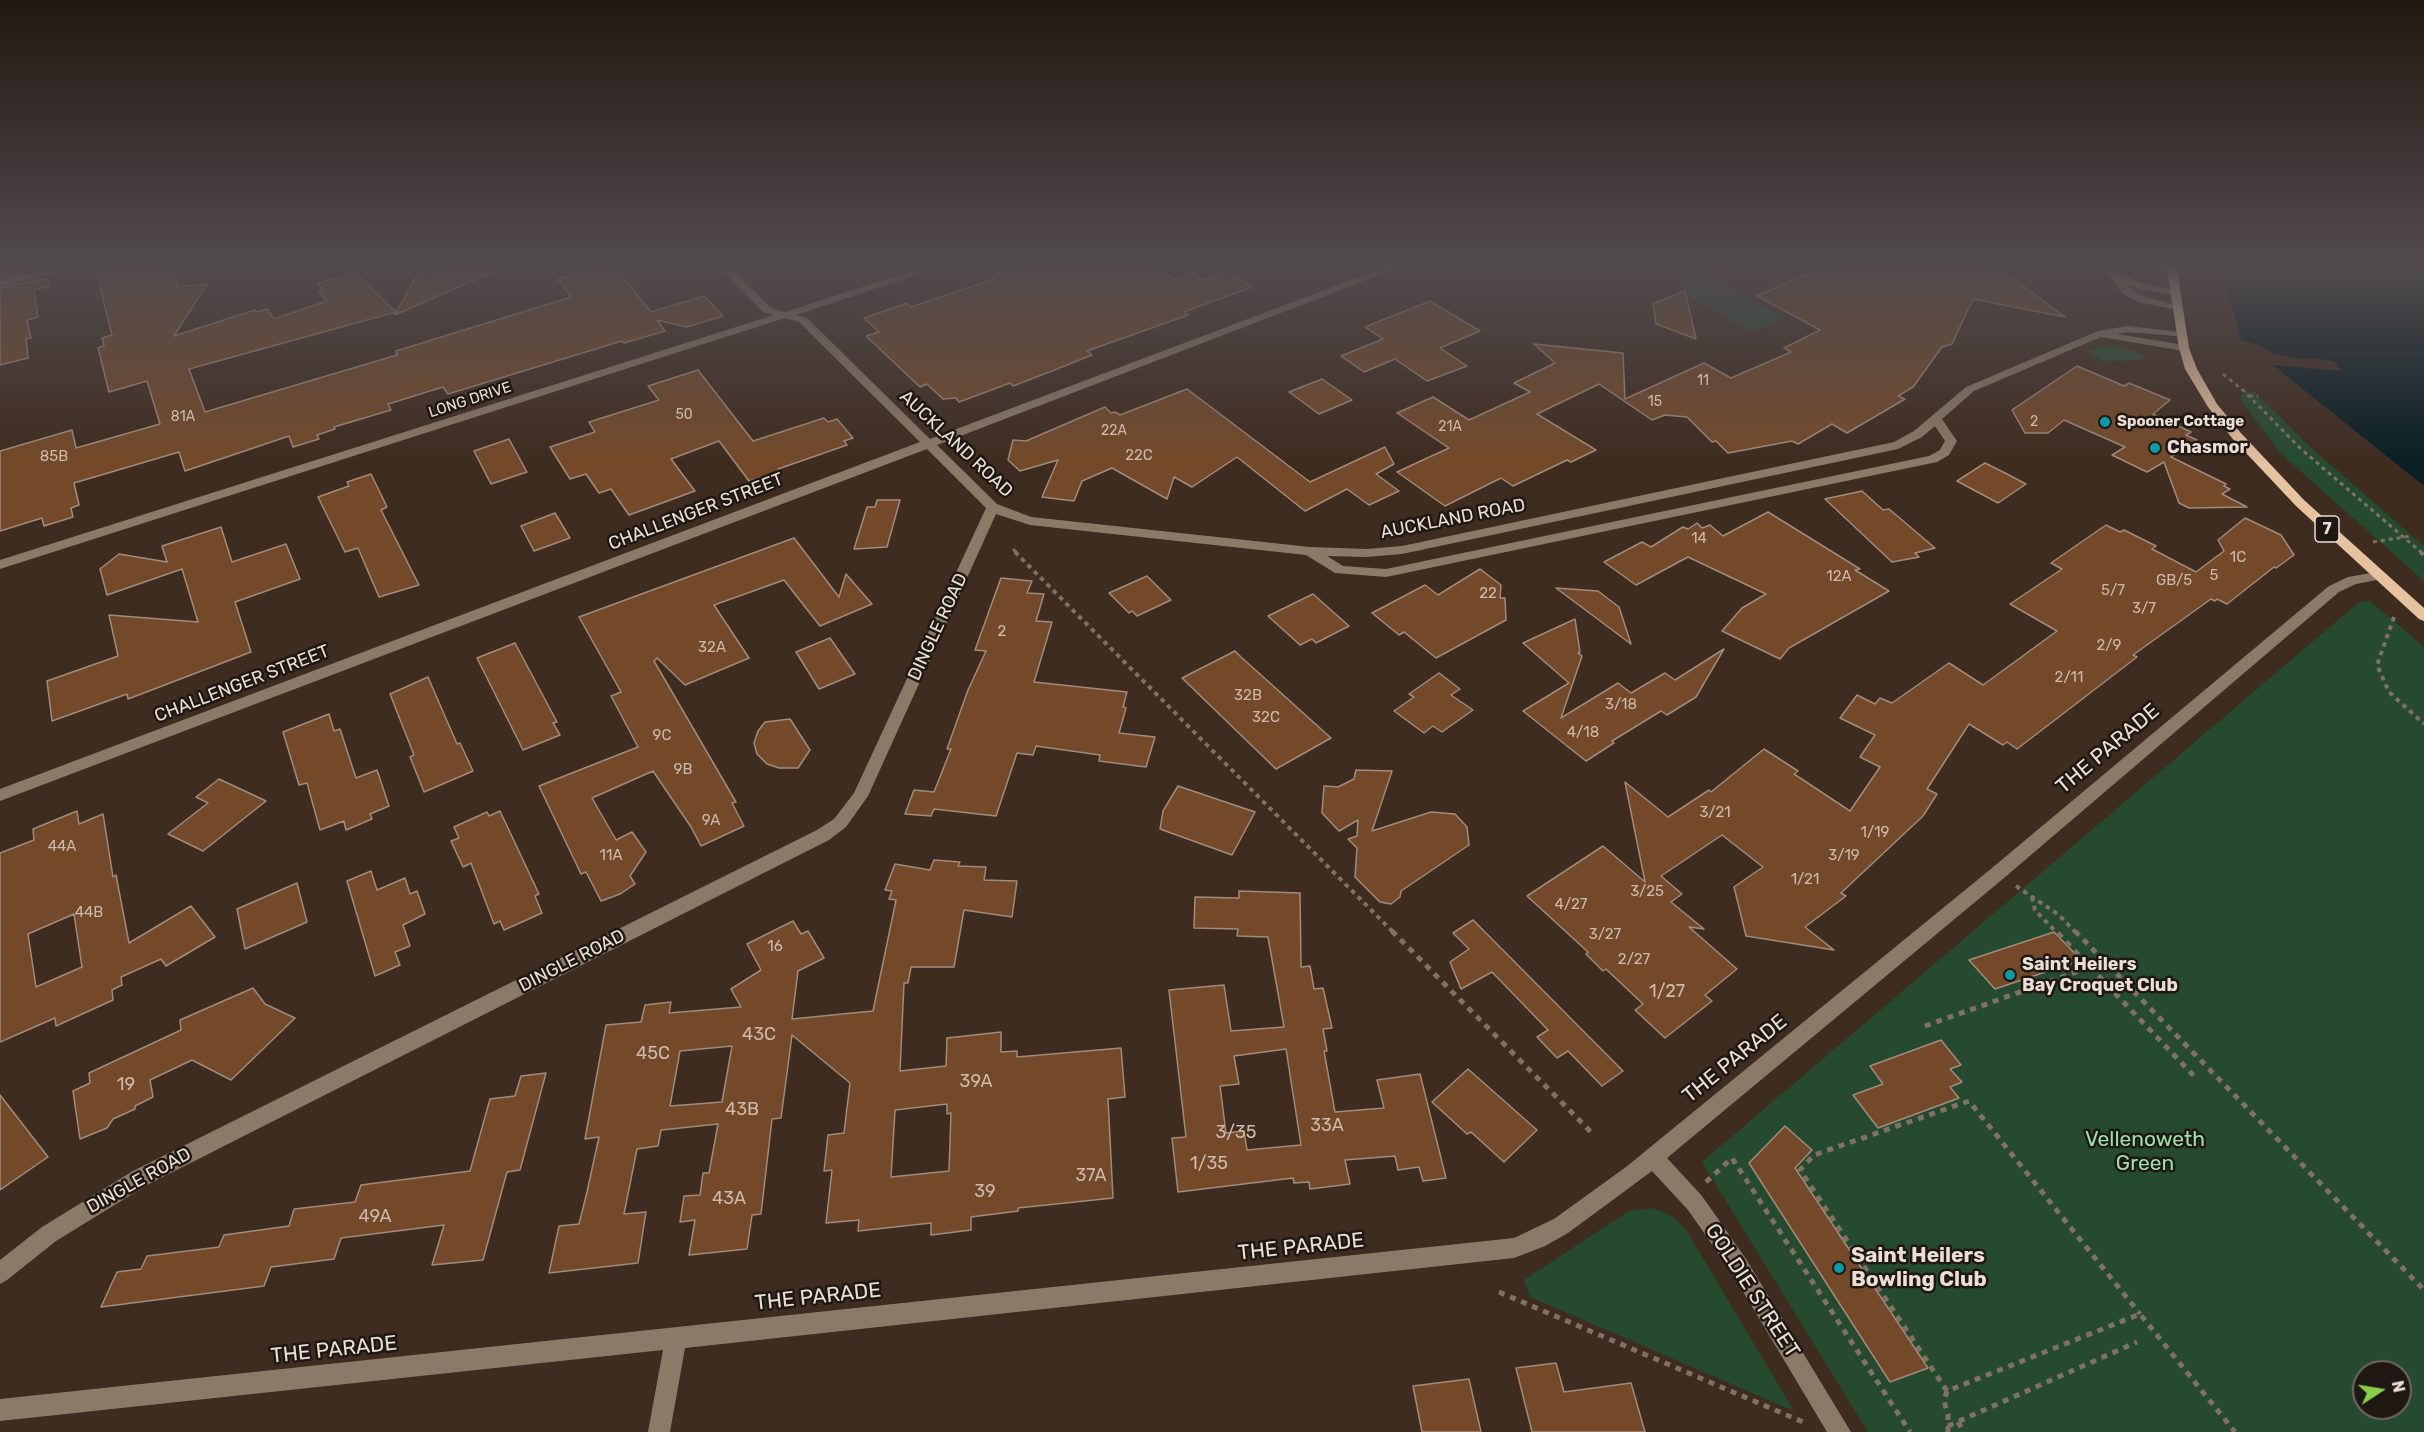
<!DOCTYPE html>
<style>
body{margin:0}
#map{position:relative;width:2424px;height:1432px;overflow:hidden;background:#3f2c20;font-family:Rubik,sans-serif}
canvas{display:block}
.north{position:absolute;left:2352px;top:1360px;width:60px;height:60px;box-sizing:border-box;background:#1f1711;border:2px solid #716760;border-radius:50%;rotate:78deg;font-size:16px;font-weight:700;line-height:24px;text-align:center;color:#ebded6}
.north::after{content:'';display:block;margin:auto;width:21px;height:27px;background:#87cf4a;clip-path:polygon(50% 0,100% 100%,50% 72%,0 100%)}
</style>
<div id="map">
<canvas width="2424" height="1432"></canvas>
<div class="north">N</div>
</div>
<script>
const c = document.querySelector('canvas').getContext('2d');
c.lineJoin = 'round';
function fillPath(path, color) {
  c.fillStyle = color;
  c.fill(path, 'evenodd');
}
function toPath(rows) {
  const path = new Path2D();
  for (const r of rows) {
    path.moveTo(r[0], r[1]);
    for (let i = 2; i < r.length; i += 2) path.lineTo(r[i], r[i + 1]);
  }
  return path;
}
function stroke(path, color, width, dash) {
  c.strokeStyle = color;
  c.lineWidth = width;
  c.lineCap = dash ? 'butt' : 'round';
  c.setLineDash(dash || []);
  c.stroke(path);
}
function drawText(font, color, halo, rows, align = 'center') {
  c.font = font + ' Rubik,sans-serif';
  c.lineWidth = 5;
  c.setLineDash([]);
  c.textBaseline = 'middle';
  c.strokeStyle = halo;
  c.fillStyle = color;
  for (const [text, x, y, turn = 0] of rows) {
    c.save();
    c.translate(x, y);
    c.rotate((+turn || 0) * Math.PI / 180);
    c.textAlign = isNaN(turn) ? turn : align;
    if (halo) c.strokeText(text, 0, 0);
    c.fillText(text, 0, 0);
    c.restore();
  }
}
const green = toPath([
 [1707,278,1785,318,1754,332,1676,291],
 [2106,345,2134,351,2147,359,2106,362,2086,352],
 [2244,391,2255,392,2309,446,2424,546,2424,581,2280,453,2240,399],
 [2370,601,2424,647,2424,1432,1868,1432,1702,1162,2358,603],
 [2364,1372,2400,1372,2400,1408,2364,1408],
 [1653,1208,1673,1217,1685,1228,1794,1411,1530,1297,1524,1280,1629,1211]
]);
const water = toPath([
 [2221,263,2424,263,2424,486,2273,365,2342,371,2335,362,2314,358,2301,359,2273,354,2258,345,2241,340]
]);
const building = toPath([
 [0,263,43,263,44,268,0,278,0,263],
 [94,263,170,263,178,287,207,284,174,336,255,310,256,312,267,309,274,319,327,301,319,292,324,291,317,284,354,272,396,312,189,369,205,412,397,355,396,351,571,297,558,279,570,276,567,272,598,263,612,263,651,312,704,296,723,316,687,327,657,320,665,331,624,343,622,341,448,394,443,387,388,404,391,410,334,427,335,429,317,435,319,439,293,447,289,436,185,471,179,452,74,483,79,505,71,508,73,517,44,526,42,518,0,531,0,451,72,430,76,448,160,424,147,381,109,392,98,348,104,346,102,338,112,335,94,263],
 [445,263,513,263,395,315,415,278,445,263],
 [1027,263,1151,263,1174,280,1192,273,1203,280,1228,271,1252,287,1184,312,1188,315,1087,351,1092,355,1052,371,1013,386,1010,383,959,402,956,398,943,399,927,384,920,387,866,336,879,332,864,318,907,303,911,307,997,278,993,275,1027,263],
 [1845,263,1992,263,2065,317,1973,299,1952,344,1942,347,1913,387,1898,396,1905,399,1847,433,1832,424,1798,444,1792,441,1728,453,1716,441,1712,442,1687,417,1665,415,1652,420,1599,384,1537,414,1596,450,1571,462,1567,460,1513,486,1501,478,1445,506,1397,472,1449,448,1397,413,1433,397,1469,420,1530,392,1514,383,1555,363,1534,344,1623,353,1625,399,1704,363,1731,378,1791,352,1784,348,1820,330,1757,296,1799,277,1845,263],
 [47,278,49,286,34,290,38,317,27,320,31,338,26,339,28,358,0,365,0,288,47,278],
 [1685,291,1696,339,1656,324,1653,304,1685,291],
 [1430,301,1480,331,1440,348,1467,366,1427,381,1395,359,1364,372,1341,356,1383,339,1365,327,1430,301],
 [2077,366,2124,386,2129,383,2170,400,2153,414,2191,432,2186,435,2197,440,2171,457,2226,484,2224,486,2230,489,2222,494,2247,507,2189,508,2179,503,2164,462,2147,472,2112,455,2125,447,2064,420,2048,433,2025,433,2012,410,2077,366],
 [698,370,753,441,824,418,828,422,837,419,853,438,844,441,847,445,778,469,780,472,749,481,719,441,671,459,695,491,629,515,611,489,599,493,586,474,570,479,550,447,595,432,589,422,659,400,648,386,698,370],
 [1322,379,1352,400,1319,414,1289,392,1322,379],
 [1187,389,1310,482,1385,447,1394,464,1376,474,1399,491,1369,505,1347,489,1305,511,1237,457,1192,487,1174,477,1167,499,1112,468,1082,481,1074,501,1042,497,1058,460,1020,471,1008,460,1013,440,1026,441,1105,407,1111,413,1115,412,1120,415,1187,389],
 [509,439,527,472,491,484,474,451,509,439],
 [1985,463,2007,474,2026,484,1998,503,1957,481,1985,463],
 [371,474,387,507,381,510,419,585,379,597,358,548,345,552,318,497,349,486,347,482,371,474],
 [1862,491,1883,510,1889,509,1935,548,1915,553,1919,557,1892,562,1825,499,1862,491],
 [877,500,900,500,887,547,854,549,867,507,875,507,877,500],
 [1768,512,1860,569,1855,570,1889,591,1789,648,1780,659,1722,631,1742,608,1766,594,1688,557,1636,585,1604,562,1642,542,1651,547,1683,527,1688,529,1697,523,1702,528,1710,525,1723,536,1768,512],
 [555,513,570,538,534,551,521,526,555,513],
 [2245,518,2281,535,2294,555,2276,568,2274,567,2227,604,2217,599,2215,601,2211,599,2133,655,2137,657,2017,749,2007,742,2003,745,1969,724,1927,789,1937,794,1923,816,1841,893,1846,896,1805,927,1834,950,1746,936,1734,887,1763,867,1722,835,1661,876,1682,894,1671,902,1704,929,1689,927,1737,969,1705,995,1712,1001,1665,1038,1635,1010,1643,1004,1606,969,1603,971,1586,954,1588,952,1527,896,1603,846,1645,882,1625,782,1668,817,1709,790,1711,792,1764,749,1798,771,1794,774,1850,811,1880,767,1860,757,1875,735,1840,718,1857,695,1875,704,1880,698,1892,703,1949,663,1983,685,2057,631,2010,604,2062,569,2051,563,2106,525,2120,532,2124,530,2156,546,2152,549,2196,572,2224,551,2218,540,2245,518],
 [221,527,232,562,286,544,300,579,235,602,251,652,128,699,127,694,52,721,47,681,118,656,109,615,198,622,182,569,107,595,100,569,119,554,167,562,162,546,221,527],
 [794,538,839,597,846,574,872,604,820,626,784,580,714,605,749,658,685,685,657,658,654,661,736,802,732,803,744,826,701,846,691,827,653,771,592,798,616,840,632,832,646,852,630,876,635,884,620,894,601,901,586,872,581,874,539,786,638,747,611,696,621,692,579,617,794,538],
 [1480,569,1501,585,1500,598,1505,598,1506,620,1436,658,1404,632,1399,635,1372,613,1425,585,1438,595,1480,569],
 [1147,576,1171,600,1137,616,1132,611,1129,613,1109,593,1147,576],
 [1001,578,1032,581,1027,593,1044,594,1036,621,1052,622,1034,682,1127,692,1123,707,1126,708,1119,733,1155,737,1146,767,1099,761,1100,755,1036,746,1033,755,1017,753,996,816,934,809,931,816,905,814,914,790,934,792,951,749,947,749,968,690,986,651,975,650,1001,578],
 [1556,588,1598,591,1619,607,1631,644,1556,588],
 [1313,594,1349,626,1316,643,1312,639,1300,645,1268,616,1313,594],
 [1575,619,1580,652,1578,653,1582,656,1561,718,1618,683,1631,693,1665,673,1675,680,1724,649,1696,697,1667,715,1661,711,1612,741,1614,743,1586,761,1523,711,1569,683,1523,643,1575,619],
 [830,638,855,674,819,689,796,652,830,638],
 [515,643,557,722,553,723,560,735,523,750,477,658,515,643],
 [1235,651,1241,657,1331,738,1276,769,1182,678,1235,651],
 [1439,673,1460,689,1451,695,1473,710,1442,732,1433,726,1424,733,1394,711,1414,697,1409,694,1439,673],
 [428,677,457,744,460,743,473,771,424,792,410,757,414,755,390,694,428,677],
 [329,714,334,731,340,729,356,778,377,770,389,806,370,814,372,819,346,830,344,821,320,830,307,783,299,785,283,732,329,714],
 [790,719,810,750,798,768,779,768,767,764,757,754,754,743,758,731,765,722,790,719],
 [1356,770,1392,771,1372,831,1431,812,1455,814,1467,827,1469,845,1401,891,1400,897,1391,904,1380,902,1355,877,1357,848,1348,839,1357,836,1358,820,1339,831,1322,813,1324,786,1338,787,1354,779,1356,770],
 [219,779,266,801,203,851,168,834,208,803,196,797,219,779],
 [1178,786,1255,812,1232,855,1160,829,1163,811,1178,786],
 [77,811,79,824,103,814,113,877,116,875,129,943,191,906,215,937,166,966,161,959,121,977,122,985,112,990,113,1000,56,1026,55,1018,0,1042,0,853,34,840,33,829,77,811],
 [74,914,82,967,36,987,28,934,74,914],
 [500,811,539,894,535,896,542,913,504,930,500,921,494,924,471,863,463,867,451,841,459,838,454,827,487,812,489,816,500,811],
 [934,860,960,862,958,866,986,867,984,880,1017,881,1012,917,964,910,954,967,911,967,908,983,904,983,900,1071,946,1066,947,1038,1001,1032,1001,1052,1017,1051,1017,1057,1121,1048,1125,1097,1108,1099,1113,1198,1018,1208,1018,1211,971,1217,971,1230,931,1235,931,1223,858,1231,859,1220,826,1223,832,1170,824,1171,828,1135,844,1133,850,1083,792,1035,781,1118,772,1119,761,1214,752,1215,747,1249,689,1255,695,1220,680,1222,684,1196,700,1195,703,1173,709,1173,718,1124,661,1130,658,1146,637,1149,624,1214,646,1212,638,1263,549,1273,559,1226,579,1224,587,1192,599,1137,585,1139,606,1025,641,1022,645,1005,671,1002,669,1013,741,1007,731,989,761,970,747,944,793,921,801,934,808,931,824,958,798,971,792,1019,873,1011,896,900,889,899,892,891,885,890,895,864,930,870,934,860],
 [732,1046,722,1102,670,1106,680,1051,732,1046],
 [947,1104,947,1114,951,1113,949,1171,891,1177,895,1110,947,1104],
 [371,871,377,890,405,878,410,894,417,891,425,914,403,925,410,946,395,952,400,965,375,976,347,881,371,871],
 [297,883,307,922,245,949,237,909,297,883],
 [1239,891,1300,893,1301,967,1310,966,1314,989,1323,988,1332,1028,1323,1029,1327,1051,1324,1051,1335,1112,1384,1108,1377,1080,1420,1074,1446,1178,1423,1181,1419,1167,1398,1170,1395,1156,1345,1160,1350,1184,1310,1189,1309,1182,1294,1183,1293,1178,1178,1192,1172,1138,1186,1137,1169,990,1224,985,1231,1031,1284,1027,1268,937,1237,936,1238,929,1194,928,1195,897,1239,898,1239,891],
 [1286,1049,1301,1145,1247,1150,1244,1131,1226,1133,1220,1086,1239,1084,1234,1056,1286,1049],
 [1473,920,1623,1071,1602,1086,1568,1051,1557,1058,1537,1037,1548,1030,1492,972,1461,989,1450,962,1469,949,1453,933,1473,920],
 [2054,932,2081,960,1995,989,1969,960,2054,932],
 [253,988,265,1004,295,1018,231,1080,192,1060,150,1080,153,1097,135,1106,135,1109,113,1119,107,1128,80,1139,73,1091,90,1083,89,1073,181,1030,180,1020,253,988],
 [1941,1040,1961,1065,1950,1069,1962,1082,1950,1087,1959,1098,1878,1128,1853,1095,1883,1084,1870,1066,1941,1040],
 [1468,1069,1537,1130,1504,1162,1471,1132,1467,1134,1432,1102,1468,1069],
 [546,1073,520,1170,507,1172,483,1260,432,1265,444,1225,341,1238,334,1259,271,1267,264,1286,101,1307,117,1272,141,1269,147,1256,219,1247,224,1235,289,1226,294,1209,355,1202,361,1185,470,1171,490,1099,515,1096,521,1076,546,1073],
 [0,1095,48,1157,0,1190,0,1095],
 [1785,1126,1812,1150,1795,1168,1928,1368,1890,1382,1749,1163,1785,1126],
 [1556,1363,1564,1392,1631,1383,1645,1432,1532,1432,1516,1368,1556,1363],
 [1469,1379,1481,1432,1422,1432,1413,1386,1469,1379]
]);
const pathFar2 = toPath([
 [2223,374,2244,391,2301,449,2422,553],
 [2249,396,2258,396],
 [2373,542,2411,536],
 [1013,549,1017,553]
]);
const pathFar1 = toPath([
 [1015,552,1394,933],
 [2420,552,2424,555],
 [2394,617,2377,665,2389,692,2424,724],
 [2016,886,2059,915,2076,933],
 [2032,897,2035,910,2057,933]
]);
const path = toPath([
 [1392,931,1592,1133],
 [2075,931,2424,1290],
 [2090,967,2194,1076],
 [1925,1026,2090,967,2056,931],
 [1706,1182,1732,1158,1910,1432],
 [1499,1292,1803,1422],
 [1947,1391,1800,1170,1814,1155,1969,1101,2140,1314],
 [1958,1422,1964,1432],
 [1948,1426,2137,1342],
 [1948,1432,1948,1415,1944,1401,1947,1391,2140,1314,2235,1432]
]);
const minor = toPath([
 [57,263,71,263,52,274,0,286,0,280,45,270,57,263],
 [715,263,726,263,771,308,785,312,936,263,953,263,796,315,807,318,930,439,1396,263,1411,263,937,445,997,504,1031,517,1310,547,1367,549,1402,546,1894,442,1914,431,1966,387,2098,331,2128,326,2182,332,2187,335,2186,337,2128,332,2117,334,2184,345,2189,348,2184,351,2101,337,1974,391,1942,419,1957,441,1949,455,1937,462,1386,577,1335,573,1306,555,1030,525,996,514,868,796,846,827,829,840,147,1185,56,1241,7,1280,0,1284,0,1260,42,1227,133,1171,817,830,834,819,854,793,986,508,927,449,0,801,0,789,920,442,799,322,785,318,0,569,0,560,774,315,763,312,715,263],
 [1935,426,1945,441,1940,450,1929,456,1386,569,1343,566,1327,556,1367,557,1402,554,1898,449,1922,437,1935,426],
 [2101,263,2111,263,2118,273,2141,283,2181,291,2182,293,2177,296,2138,289,2126,284,2136,293,2146,297,2183,307,2178,310,2139,302,2128,297,2121,292,2101,263],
 [2377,572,2384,576,2382,579,2356,584,2339,592,2004,878,1667,1158,1702,1196,1746,1259,1851,1432,1827,1432,1732,1273,1688,1210,1652,1171,1568,1233,1545,1246,1514,1258,685,1348,670,1432,648,1432,663,1350,0,1421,0,1399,1514,1238,1554,1219,1626,1167,1992,868,2329,586,2348,577,2377,572]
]);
const major = toPath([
 [2166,263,2176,263,2189,348,2197,369,2217,404,2240,432,2304,500,2424,608,2424,621,2419,619,2296,506,2232,438,2208,407,2185,369,2179,348,2166,263]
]);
const markers = [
 [2105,422,6,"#0f9aa8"],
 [2155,448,6,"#0f9aa8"],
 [2010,975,6,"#0f9aa8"],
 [1839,1268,6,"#0f9aa8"]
];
const farNumbernames = [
 ["11",1703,381],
 ["15",1655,402],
 ["50",684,415],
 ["81A",183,417],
 ["2",2034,422],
 ["21A",1450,427],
 ["22A",1114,431]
];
const farStreetnames = [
 ["LONG DRIVE",470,400,-18]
];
const farPoinames = [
 ["Spooner Cottage",2117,422]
];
const numberNames = [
 ["22C",1139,456],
 ["85B",54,457],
 ["14",1699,539],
 ["1C",2238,558],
 ["5",2214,576],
 ["12A",1839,577],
 ["GB/5",2174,581],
 ["5/7",2113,591],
 ["22",1488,594],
 ["3/7",2144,609],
 ["2",1002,632],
 ["2/9",2109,646],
 ["32A",712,648],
 ["2/11",2069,678],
 ["32B",1248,696],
 ["3/18",1621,705],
 ["32C",1266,718],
 ["4/18",1583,733],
 ["9C",662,736],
 ["9B",683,770],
 ["3/21",1715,813],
 ["9A",711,821],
 ["1/19",1875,833],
 ["44A",62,847],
 ["11A",611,856],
 ["3/19",1844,856],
 ["1/21",1805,880],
 ["3/25",1647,892],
 ["4/27",1571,905],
 ["44B",89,913],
 ["3/27",1605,935],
 ["16",775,947],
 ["2/27",1634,960]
];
const shields = [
 [2327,529,24]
];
const shieldNames = [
 ["7",2327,529]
];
const streetNames = [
 ["AUCKLAND ROAD",956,444,43],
 ["CHALLENGER STREET",696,512,-21],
 ["AUCKLAND ROAD",1453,519,-11],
 ["DINGLE ROAD",938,627,-65],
 ["CHALLENGER STREET",242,684,-21],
 ["DINGLE ROAD",572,961,-27],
 ["DINGLE ROAD",139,1181,-29]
];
const poiNames = [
 ["Chasmor",2167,448],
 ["Saint Heilers",2022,965],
 ["Bay Croquet Club",2022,986]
];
const nearNumbernames = [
 ["1/27",1667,992],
 ["43C",759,1035],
 ["45C",653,1054],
 ["39A",976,1082],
 ["19",126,1085],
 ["43B",742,1110],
 ["33A",1327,1126],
 ["3/35",1236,1133],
 ["1/35",1209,1164],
 ["37A",1091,1176],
 ["39",985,1192],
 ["43A",729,1199],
 ["49A",375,1217]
];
const nearStreetnames = [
 ["THE PARADE",2108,749,-40],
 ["THE PARADE",1735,1059,-39],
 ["THE PARADE",1301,1247,-6],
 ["GOLDIE STREET",1752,1291,57],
 ["THE PARADE",818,1297,-6],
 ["THE PARADE",334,1350,-6]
];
const nearParknames = [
 ["Vellenoweth",2145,1140],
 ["Green",2145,1164]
];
const nearPoinames = [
 ["Saint Heilers",1851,1256],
 ["Bowling Club",1851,1280]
];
fillPath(green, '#264a30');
fillPath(water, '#091f24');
fillPath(building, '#734929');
stroke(building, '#a18b7c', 1.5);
stroke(pathFar2, '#817066', 3, [4, 4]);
stroke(pathFar1, '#817066', 4, [4.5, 4.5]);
stroke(path, '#817066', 5, [6, 6]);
fillPath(minor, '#8c7a69');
fillPath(major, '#e7c2a0');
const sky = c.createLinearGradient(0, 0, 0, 464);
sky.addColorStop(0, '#231812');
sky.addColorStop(0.57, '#524b4e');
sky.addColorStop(1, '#524b4e00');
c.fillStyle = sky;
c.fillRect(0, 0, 2424, 464);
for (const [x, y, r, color] of markers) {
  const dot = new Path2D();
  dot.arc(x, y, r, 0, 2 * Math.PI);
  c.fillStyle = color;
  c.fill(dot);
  stroke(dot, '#1f1711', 2);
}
drawText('14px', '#cdb9ab', null, farNumbernames);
drawText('15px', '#ebded6', '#1f1711', farStreetnames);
drawText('bold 15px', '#ebded6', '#1f1711', farPoinames, 'left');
drawText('15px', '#cdb9ab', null, numberNames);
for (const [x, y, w] of shields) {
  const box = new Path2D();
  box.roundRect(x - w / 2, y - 13, w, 26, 4.5);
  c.fillStyle = '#1f1711';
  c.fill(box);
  stroke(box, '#ebded6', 1.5);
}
drawText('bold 16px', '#ebded6', null, shieldNames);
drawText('18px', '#ebded6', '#1f1711', streetNames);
drawText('bold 18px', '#ebded6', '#1f1711', poiNames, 'left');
drawText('18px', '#cdb9ab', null, nearNumbernames);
drawText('21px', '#ebded6', '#1f1711', nearStreetnames);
drawText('21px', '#9ae1ab', '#1f1711', nearParknames);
drawText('bold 21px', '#ebded6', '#1f1711', nearPoinames, 'left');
</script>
